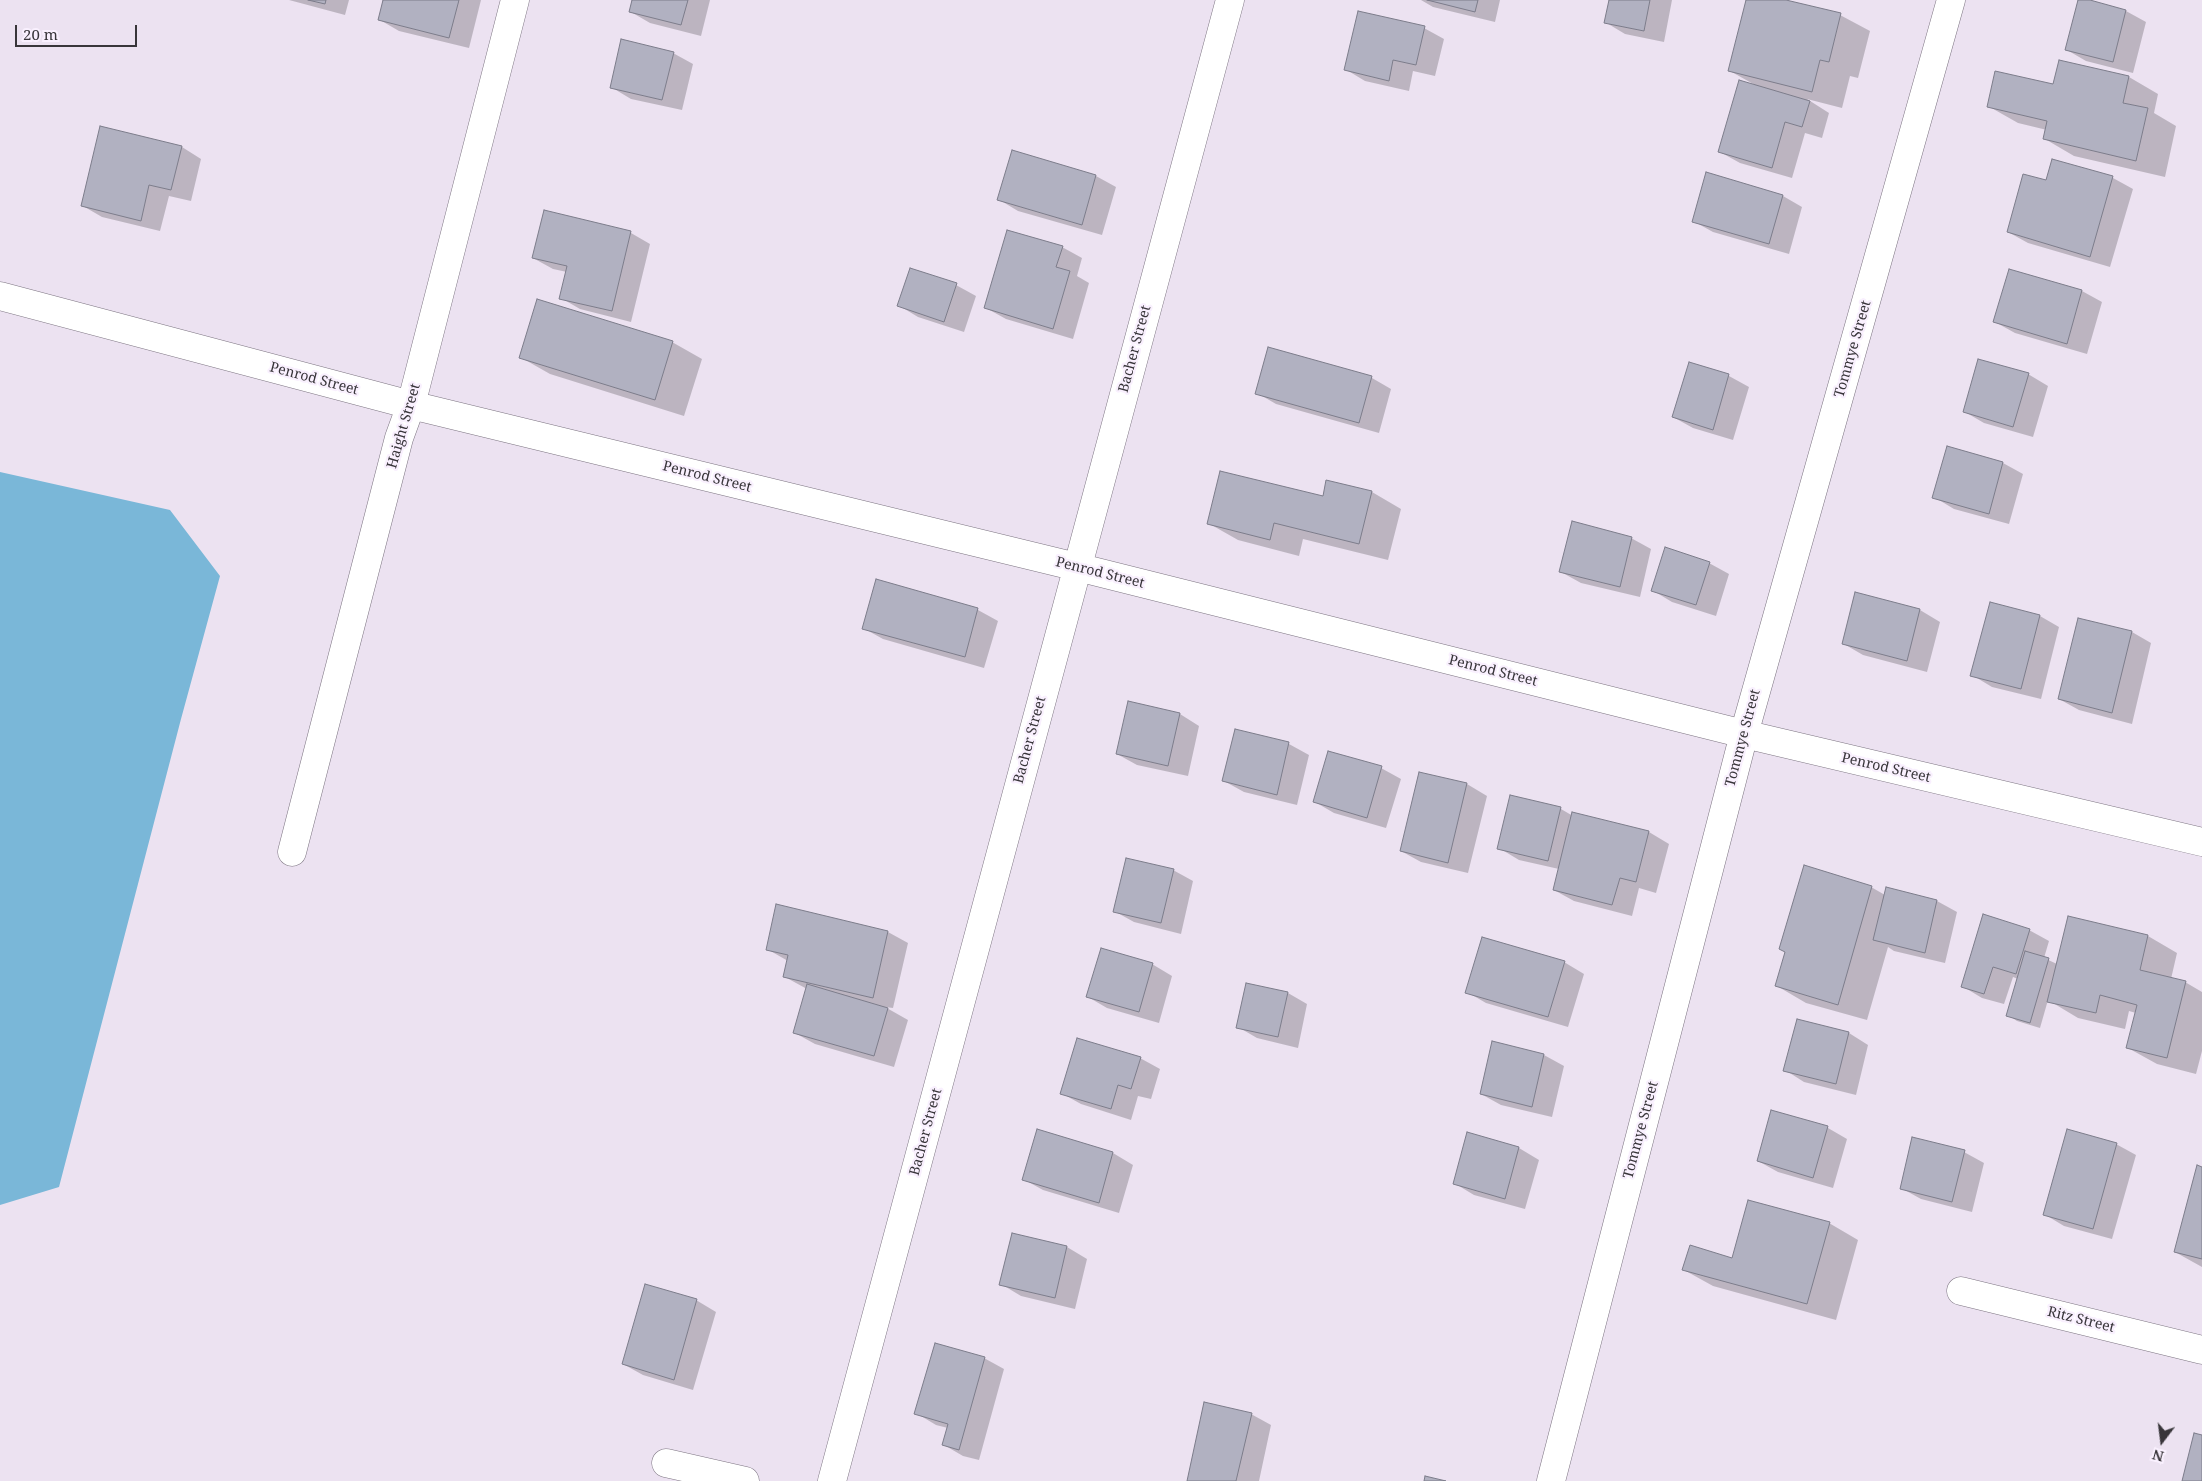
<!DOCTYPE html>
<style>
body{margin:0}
#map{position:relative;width:2202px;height:1481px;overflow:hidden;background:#ece2f1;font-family:"Noto Serif",serif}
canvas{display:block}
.north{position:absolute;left:2137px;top:1416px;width:50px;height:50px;-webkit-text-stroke:4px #f9f0fe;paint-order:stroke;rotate:195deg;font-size:14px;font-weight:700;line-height:20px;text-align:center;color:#38353a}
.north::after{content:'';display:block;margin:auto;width:18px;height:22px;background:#38353a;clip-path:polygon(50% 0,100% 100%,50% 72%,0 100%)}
.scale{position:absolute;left:15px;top:25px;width:122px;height:22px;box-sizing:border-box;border:2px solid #38353a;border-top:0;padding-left:6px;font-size:15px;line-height:18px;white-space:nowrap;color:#38353a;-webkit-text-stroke:4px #f9f0fe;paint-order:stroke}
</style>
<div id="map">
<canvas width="2202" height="1481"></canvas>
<div class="north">N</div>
<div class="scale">20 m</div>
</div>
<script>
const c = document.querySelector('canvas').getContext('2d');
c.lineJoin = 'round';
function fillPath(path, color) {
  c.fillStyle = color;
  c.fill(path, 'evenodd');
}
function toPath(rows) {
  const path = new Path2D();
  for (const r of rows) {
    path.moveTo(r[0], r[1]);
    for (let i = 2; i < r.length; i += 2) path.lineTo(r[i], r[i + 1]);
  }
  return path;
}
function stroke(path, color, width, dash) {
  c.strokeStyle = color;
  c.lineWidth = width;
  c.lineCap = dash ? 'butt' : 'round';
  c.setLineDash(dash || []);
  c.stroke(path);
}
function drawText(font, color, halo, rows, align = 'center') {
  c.font = font + ' "Noto Serif",serif';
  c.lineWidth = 4.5;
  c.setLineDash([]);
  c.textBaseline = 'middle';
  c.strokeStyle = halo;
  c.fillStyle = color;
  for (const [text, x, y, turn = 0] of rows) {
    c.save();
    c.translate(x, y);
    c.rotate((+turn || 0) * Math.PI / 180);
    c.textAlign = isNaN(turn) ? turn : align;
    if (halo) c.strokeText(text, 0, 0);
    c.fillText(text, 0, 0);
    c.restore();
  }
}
const water = toPath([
 [0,472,170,510,220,576,181,719,59,1187,0,1205]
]);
const shadow = toPath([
 [289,0,349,0,345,15],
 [385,0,481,0,469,48,399,31,380,20],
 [634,0,710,0,701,36,650,23,631,12],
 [1421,0,1500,0,1495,22,1433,7],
 [1610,0,1672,0,1664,42,1625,34,1605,22],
 [1747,0,1781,0,1840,15,1870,31,1858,78,1850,76,1842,108,1807,99,1829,113,1822,138,1805,133,1792,178,1740,163,1720,152,1755,85,1730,71],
 [2079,0,2126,11,2146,22,2133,73,2086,61,2067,50],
 [1424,28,1444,39,1435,76,1413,71,1409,91,1365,81,1345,69],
 [673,53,693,64,682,110,631,99,611,87],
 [2060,61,2129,77,2158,94,2154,113,2176,126,2165,177,2074,156,2045,139,2047,130,2018,123,1988,106,2054,85],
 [182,147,201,159,191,201,169,196,160,231,102,217,83,206],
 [1013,151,1096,176,1116,187,1102,235,1018,211,998,199],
 [2053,160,2113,178,2133,189,2110,267,2028,243,2008,232,2046,182],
 [1783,196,1802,207,1789,254,1713,232,1693,221],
 [545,212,631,233,650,244,631,322,580,309,561,298,567,272,553,269,533,258],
 [1062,247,1082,258,1077,276,1089,283,1073,339,1006,319,986,308],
 [2010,270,2082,291,2102,302,2087,354,2015,333,1995,322],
 [956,285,976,296,964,332,918,317,898,305],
 [672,342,702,359,684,416,550,374,520,357],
 [1269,349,1372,378,1391,389,1379,433,1276,404,1257,393],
 [1689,364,1729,376,1749,387,1733,440,1693,428,1673,417],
 [2028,374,2048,386,2033,437,1984,423,1965,412],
 [1948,448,2003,463,2023,474,2009,524,1954,509,1934,497],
 [1372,492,1401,509,1388,560,1303,539,1299,556,1238,540,1208,523,1324,498],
 [1631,538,1651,549,1640,597,1581,583,1561,572],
 [1709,563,1729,574,1716,616,1672,602,1652,590],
 [877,581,978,610,998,621,984,668,883,639,863,628],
 [1856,594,1920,610,1940,622,1927,672,1863,655,1844,644],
 [2040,616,2059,627,2041,699,1992,687,1972,675],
 [2132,632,2151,643,2132,724,2079,710,2059,699],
 [1180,714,1199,726,1188,776,1137,765,1117,754],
 [1236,731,1289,744,1309,755,1297,805,1244,792,1224,781],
 [1381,768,1401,779,1386,828,1334,813,1315,802],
 [1420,773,1467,784,1487,796,1468,873,1421,862,1401,851],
 [1511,797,1561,809,1573,816,1573,813,1649,832,1669,844,1656,893,1639,888,1632,916,1574,901,1554,890,1559,869,1519,860,1499,848],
 [1173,870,1193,881,1181,934,1134,922,1114,911],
 [1871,887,1885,895,1887,889,1937,901,1957,912,1945,963,1894,951,1888,947,1867,1020,1806,1003,1777,986],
 [2029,930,2049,941,2044,958,2057,964,2148,936,2177,953,2171,979,2185,982,2202,992,2202,1051,2196,1074,2157,1064,2128,1048,2136,1013,2129,1011,2125,1029,2078,1018,2048,1000,2040,1028,2017,1021,2008,1015,2018,979,2013,977,2004,1004,1982,998,1962,986],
 [888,932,908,943,893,1008,885,1007,908,1020,894,1067,815,1044,795,1033,807,989,785,977,788,961,767,949],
 [1564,962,1584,974,1568,1027,1486,1003,1467,992],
 [1152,964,1172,976,1159,1023,1107,1008,1088,997],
 [1288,993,1307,1004,1298,1048,1257,1038,1238,1027],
 [1798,1020,1849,1033,1868,1045,1856,1095,1804,1082,1785,1070],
 [1493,1043,1544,1055,1564,1066,1552,1117,1501,1105,1481,1094],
 [1140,1058,1160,1069,1151,1099,1138,1096,1131,1120,1081,1104,1061,1093],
 [1772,1111,1828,1128,1847,1139,1833,1188,1778,1172,1758,1161],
 [1038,1131,1113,1153,1133,1165,1119,1213,1043,1190,1023,1179],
 [1468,1134,1519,1148,1539,1160,1525,1209,1474,1195,1454,1183],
 [2116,1144,2136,1155,2112,1239,2064,1226,2044,1214],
 [1964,1152,1984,1163,1972,1212,1921,1199,1901,1188],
 [2202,1168,2202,1267,2175,1252],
 [1829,1223,1858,1240,1836,1320,1713,1286,1684,1270,1733,1259],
 [1013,1234,1067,1247,1087,1259,1075,1309,1021,1296,1001,1284],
 [696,1300,716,1312,693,1390,643,1375,623,1364],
 [984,1358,1004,1369,979,1460,963,1456,944,1445,948,1428,936,1425,916,1413],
 [1251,1414,1271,1425,1259,1481,1188,1481]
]);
const building = toPath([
 [308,0,326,0,325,4,308,0],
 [383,0,459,0,449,38,378,20,383,0],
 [632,0,688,0,681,25,629,12,632,0],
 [1427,0,1478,0,1475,12,1427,0],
 [1609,0,1650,0,1644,31,1604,23,1609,0],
 [1746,0,1786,0,1841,13,1829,62,1820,60,1812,92,1728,71,1746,0],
 [2078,0,2090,0,2126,10,2113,62,2065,50,2078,0],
 [1358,11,1425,26,1416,65,1393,60,1389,81,1344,70,1358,11],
 [621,39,674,52,662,100,610,88,621,39],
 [2059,60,2129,76,2123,103,2148,108,2136,161,2043,139,2047,121,1987,107,1995,71,2053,84,2059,60],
 [1739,80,1810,101,1802,127,1785,122,1772,168,1718,152,1739,80],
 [100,126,182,146,171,190,149,185,141,221,81,206,100,126],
 [1012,150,1096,175,1082,225,997,200,1012,150],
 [2052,159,2113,176,2090,257,2007,232,2023,174,2046,180,2052,159],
 [1706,172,1783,195,1769,244,1692,222,1706,172],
 [544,210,631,231,612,311,559,299,567,266,532,258,544,210],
 [1007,230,1063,246,1056,267,1070,271,1053,329,984,308,1007,230],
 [910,268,957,283,944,322,897,306,910,268],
 [2009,269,2082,290,2067,344,1993,322,2009,269],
 [537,299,673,341,655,400,519,358,537,299],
 [1268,347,1372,376,1359,423,1255,394,1268,347],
 [1978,359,2029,373,2013,427,1963,412,1978,359],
 [1689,362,1729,374,1713,430,1672,417,1689,362],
 [1947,446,2003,462,1989,514,1932,498,1947,446],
 [1220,471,1323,496,1326,480,1372,491,1359,544,1274,523,1270,540,1207,524,1220,471],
 [1572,521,1632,537,1620,587,1559,572,1572,521],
 [1665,547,1710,562,1696,605,1651,591,1665,547],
 [876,579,978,608,965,657,862,629,876,579],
 [1855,592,1920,609,1907,661,1842,644,1855,592],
 [1990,602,2040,615,2021,689,1970,676,1990,602],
 [2078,618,2132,631,2112,713,2058,699,2078,618],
 [1128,701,1180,713,1168,766,1116,754,1128,701],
 [1235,729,1289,742,1277,795,1222,781,1235,729],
 [1328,751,1382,766,1367,818,1313,802,1328,751],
 [1419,772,1467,783,1448,863,1400,851,1419,772],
 [1510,795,1561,807,1548,861,1497,849,1510,795],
 [1572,812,1649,831,1636,882,1620,878,1612,905,1553,890,1572,812],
 [1126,858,1174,869,1161,923,1113,912,1126,858],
 [1804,865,1872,886,1838,1005,1775,986,1785,952,1779,949,1804,865],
 [1886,887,1937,900,1925,953,1873,940,1886,887],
 [776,904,888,931,873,998,783,977,788,955,766,950,776,904],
 [1983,914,2030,929,2016,974,1993,967,1984,994,1961,987,1983,914],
 [2068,916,2148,935,2140,970,2186,981,2167,1058,2126,1048,2137,1005,2100,995,2096,1013,2047,1002,2068,916],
 [1482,937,1565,961,1548,1017,1465,993,1482,937],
 [1101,948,1153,963,1139,1012,1086,997,1101,948],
 [2025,951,2049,958,2030,1023,2006,1016,2025,951],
 [1246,983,1288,992,1278,1037,1236,1028,1246,983],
 [807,984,888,1008,874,1056,793,1033,807,984],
 [1797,1019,1849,1032,1836,1084,1783,1071,1797,1019],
 [1077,1038,1141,1057,1131,1089,1118,1085,1111,1109,1060,1094,1077,1038],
 [1492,1041,1544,1054,1532,1107,1480,1094,1492,1041],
 [1771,1110,1828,1126,1813,1178,1757,1161,1771,1110],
 [1037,1129,1113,1152,1099,1203,1022,1180,1037,1129],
 [2067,1129,2117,1143,2093,1229,2043,1215,2067,1129],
 [1467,1132,1519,1147,1505,1199,1453,1184,1467,1132],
 [1912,1137,1965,1150,1952,1202,1900,1189,1912,1137],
 [2197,1165,2202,1167,2202,1259,2174,1252,2197,1165],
 [1748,1200,1830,1222,1807,1304,1682,1270,1690,1245,1732,1258,1748,1200],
 [1012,1233,1067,1246,1055,1298,999,1285,1012,1233],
 [645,1284,697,1299,674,1380,622,1364,645,1284],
 [935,1343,985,1357,959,1450,942,1445,948,1424,914,1414,935,1343],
 [1204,1402,1252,1413,1236,1481,1187,1481,1204,1402],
 [2194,1433,2202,1435,2202,1481,2182,1481,2194,1433],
 [1425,1476,1446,1481,1424,1481,1425,1476]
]);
const minor = toPath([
 [0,296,411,405,1077,567,1744,734,2202,842],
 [292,852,399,438,411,405,515,0],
 [1961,1291,2202,1350],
 [666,1463,745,1481],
 [832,1481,1230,0],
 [1551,1481,1744,734,1951,0]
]);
const streetNames = [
 ["Bacher Street",1135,349,-75],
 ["Tommye Street",1853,349,-74],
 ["Penrod Street",314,379,15],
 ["Haight Street",404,426,-74],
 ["Penrod Street",707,477,14],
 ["Penrod Street",1100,573,14],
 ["Penrod Street",1493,671,14],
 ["Tommye Street",1743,738,-75],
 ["Bacher Street",1030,740,-75],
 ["Penrod Street",1886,768,13],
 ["Tommye Street",1641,1130,-75],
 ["Bacher Street",926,1132,-75],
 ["Ritz Street",2081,1320,14]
];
fillPath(water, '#7ab7d8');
fillPath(shadow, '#0003');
fillPath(building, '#b1b1c1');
stroke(building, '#7c7c8a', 1);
stroke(minor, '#7d7582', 29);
stroke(minor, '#fff', 28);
drawText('14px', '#38353a', '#f9f0fe', streetNames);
</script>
